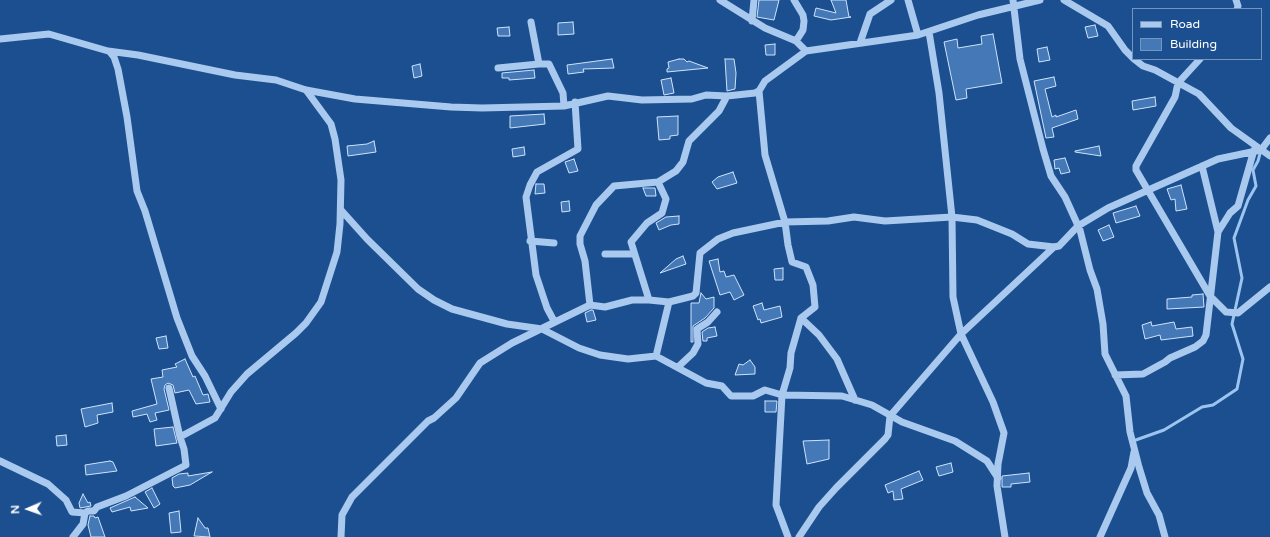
<!DOCTYPE html>
<style>
body{margin:0}
#map{position:relative;width:1270px;height:537px;overflow:hidden;background:#1b4f8f;font-family:"Varela Round",sans-serif}
canvas{display:block}
.legend{position:absolute;left:1132px;top:8px;width:130px;height:52px;box-sizing:border-box;background:#1b4f8f;border:1px solid #7695bc;margin:0;padding:5px 7px;list-style:none;font-size:12px;color:#fff}
.legend li{display:flex;align-items:center;gap:8px;height:20px}
.legend b{width:20px;border:1px solid #7695bc}
.north{position:absolute;left:8px;top:489px;width:40px;height:40px;-webkit-text-stroke:3px #1b4f8f;paint-order:stroke;rotate:268deg;font-size:11px;font-weight:700;line-height:16px;text-align:center;color:#fff}
.north::after{content:'';display:block;margin:auto;width:14px;height:18px;background:#fff;clip-path:polygon(50% 0,100% 100%,50% 72%,0 100%)}
</style>
<div id="map">
<canvas width="1270" height="537"></canvas>
<ul class="legend">
<li><b style="height:5px;background:#a9c9ee"></b>Road</li>
<li><b style="height:11px;background:#4478b7"></b>Building</li>
</ul>
<div class="north">N</div>
</div>
<script>
const c = document.querySelector('canvas').getContext('2d');
c.lineJoin = 'round';
function toPath(rows) {
  const path = new Path2D();
  for (const r of rows) {
    path.moveTo(r[0], r[1]);
    for (let i = 2; i < r.length; i += 2) path.lineTo(r[i], r[i + 1]);
  }
  return path;
}
function stroke(path, color, width, dash) {
  c.strokeStyle = color;
  c.lineWidth = width;
  c.lineCap = dash ? 'butt' : 'round';
  c.setLineDash(dash || []);
  c.stroke(path);
}
function fillPath(path, color) {
  c.fillStyle = color;
  c.fill(path, 'evenodd');
}
const stream = toPath([
 [1133,441,1164,430,1202,407,1213,405,1237,389,1243,359,1232,324,1242,278,1234,238,1248,200,1256,186,1253,170,1258,161,1261,150]
]);
const building = toPath([
 [759,0,779,0,774,20,757,17,759,0],
 [831,0,846,0,849,17,851,17,831,20,814,16,816,8,836,13,831,0],
 [573,22,574,34,558,35,558,23,573,22],
 [1095,25,1098,36,1088,38,1085,27,1095,25],
 [509,27,510,36,498,36,497,28,509,27],
 [993,34,1002,83,966,89,967,98,956,100,944,42,957,39,958,48,982,44,981,36,993,34],
 [775,44,775,55,766,55,765,45,775,44],
 [1047,47,1050,60,1039,62,1037,49,1047,47],
 [612,59,614,68,583,69,584,72,568,74,567,65,612,59],
 [679,59,684,59,687,62,689,61,708,68,667,72,667,69,669,68,668,62,679,59],
 [725,59,734,59,736,73,735,89,727,91,725,59],
 [420,64,422,76,414,78,412,66,420,64],
 [534,70,535,78,509,80,509,78,502,78,502,73,534,70],
 [1054,77,1056,86,1045,89,1052,117,1056,115,1056,117,1076,110,1078,119,1052,128,1054,137,1046,138,1034,81,1054,77],
 [671,78,674,93,664,95,661,80,671,78],
 [1155,97,1156,106,1133,110,1132,101,1155,97],
 [544,114,545,124,510,128,510,116,544,114],
 [678,116,678,135,670,136,670,139,659,140,657,117,678,116],
 [374,141,376,152,348,156,347,146,367,144,374,141],
 [1099,146,1101,156,1075,152,1075,151,1099,146],
 [524,147,525,155,513,157,512,149,524,147],
 [1065,158,1070,172,1061,174,1059,168,1055,169,1054,160,1065,158],
 [574,159,578,171,569,173,565,162,574,159],
 [733,172,737,183,717,189,712,182,718,177,733,172],
 [536,184,544,184,545,193,535,194,536,184],
 [1181,185,1187,209,1176,211,1175,199,1171,200,1167,189,1181,185],
 [643,188,655,188,656,196,646,196,643,188],
 [569,201,570,211,562,212,561,202,569,201],
 [1136,206,1140,216,1116,223,1113,213,1136,206],
 [679,216,679,224,671,225,659,230,656,223,666,217,679,216],
 [1109,225,1114,237,1103,241,1098,230,1109,225],
 [683,256,686,264,660,273,676,259,683,256],
 [718,259,720,272,724,271,726,277,734,275,744,295,734,300,730,292,720,295,709,261,718,259],
 [783,268,783,280,775,280,774,269,783,268],
 [701,293,706,299,714,297,714,308,705,318,693,326,693,342,691,342,691,303,699,303,701,293],
 [1203,294,1204,307,1167,309,1167,299,1192,297,1192,295,1203,294],
 [762,303,764,310,780,306,782,317,761,323,760,319,758,320,753,306,762,303],
 [591,310,593,310,596,320,587,322,585,313,591,310],
 [1151,322,1152,326,1174,322,1176,329,1192,327,1193,336,1161,340,1160,335,1145,339,1142,325,1151,322],
 [715,327,717,336,707,338,707,341,703,341,702,332,708,328,715,327],
 [166,336,168,348,159,349,156,338,166,336],
 [185,359,193,377,195,376,203,395,208,394,210,402,196,404,189,390,175,393,173,385,168,383,165,385,164,389,169,410,155,413,157,420,150,422,147,414,133,417,132,411,157,404,151,379,163,377,162,370,177,367,175,364,185,359],
 [750,360,755,367,755,374,735,375,739,364,743,365,750,360],
 [765,401,777,401,776,412,765,412,765,401],
 [112,403,113,412,97,415,98,423,85,427,81,409,112,403],
 [173,427,177,443,156,446,154,429,173,427],
 [66,435,67,445,57,446,56,436,66,435],
 [829,440,829,459,807,464,803,441,829,440],
 [110,461,113,462,117,471,86,475,85,465,110,461],
 [951,463,953,472,939,476,936,467,951,463],
 [919,471,923,480,901,489,903,499,894,500,893,491,888,493,885,485,919,471],
 [212,472,190,485,175,488,173,486,172,478,179,474,188,473,188,476,212,472],
 [1029,473,1030,482,1011,484,1011,487,1002,487,1002,476,1029,473],
 [152,488,160,504,154,508,145,492,152,488],
 [83,494,88,503,90,502,91,506,80,508,79,503,83,494],
 [135,497,148,508,131,511,130,507,112,512,110,508,135,497],
 [179,511,181,532,171,533,169,513,179,511],
 [90,516,94,516,95,518,98,517,105,537,91,537,88,525,90,516],
 [198,518,205,528,208,528,210,537,194,536,198,518]
]);
const minor = toPath([
 [720,0,765,28,796,41,806,51,918,35,978,15,1040,0],
 [794,0,803,15,804,21,803,30,796,41],
 [908,0,918,35],
 [1013,0,1020,59,1043,149,1051,176,1065,197,1080,230,1090,270,1097,289,1103,324,1105,354,1126,396,1130,432,1139,467,1147,493,1159,515,1165,537],
 [1064,0,1108,26,1125,50,1133,58],
 [1236,0,1238,6,1237,9],
 [752,21,754,0],
 [531,22,539,64,549,64,563,93,564,106],
 [929,32,939,93,952,217,953,297,961,334,993,402,1004,433,998,464,997,486,1005,537],
 [0,39,49,34,108,51,138,55,235,75,276,80,306,90,355,99,451,107,482,108,564,106,608,96,642,100,692,99,706,95,727,96,755,93,759,91,765,81,806,51],
 [860,43,870,14,891,0],
 [110,52,114,57,118,69,127,117,137,191,145,211,177,318,192,356,205,376,221,409],
 [1134,59,1143,66,1155,70,1199,94,1231,128,1270,156],
 [1200,59,1178,83,1175,97,1136,166,1136,170,1210,296,1226,312,1238,313,1270,287],
 [498,68,539,64],
 [759,91,765,155,785,222,788,245,792,262,806,267,813,285,815,307,801,318,791,353,790,368,782,395,776,505,788,537],
 [1261,150,1270,138],
 [1202,166,1218,232],
 [341,210,367,239,418,289,434,300,452,309,507,324,542,329,579,348,600,355,628,359,656,356,706,383,722,386,731,396,753,396,765,390,782,395,842,396,872,405,902,422,955,441,987,461,998,478],
 [530,241,554,243],
 [605,254,634,254],
 [649,300,631,242,647,223,662,213,666,199,658,182],
 [590,305,585,261,580,244,580,236,596,205,614,186,658,182,676,171,683,162,689,141,719,111,727,96],
 [801,318,819,335,837,359,855,400],
 [554,321,547,308,536,275,526,197,530,185,537,172,578,149,575,102],
 [656,356,669,302],
 [678,367,693,353,698,344,697,329,708,322,717,312],
 [1115,375,1143,374,1165,362,1170,358,1195,347,1203,341,1206,335,1218,232,1230,213,1238,206,1254,150],
 [169,388,180,437],
 [0,461,48,484,66,500,72,512,85,513],
 [73,537,83,524,85,513,88,511,94,511,97,507,126,496,186,465,184,449,180,437,215,418,231,392,247,374,296,333,306,323,321,302,337,252,340,224,341,180,335,139,331,124,306,90],
 [341,537,342,515,352,497,428,421,434,418,456,398,480,363,512,343,590,305,605,307,632,300,649,300,669,302,693,296,696,293,700,253,718,239,733,233,785,222,828,221,854,217,885,221,952,217,977,220,1012,234,1028,244,1054,247,1059,246,1078,226,1108,208,1218,159,1261,150],
 [799,537,819,507,836,488,885,439,888,435,890,416,961,334,1054,247],
 [1100,537,1131,468,1134,452]
]);
stroke(stream, '#9cc4f0', 3);
fillPath(building, '#4478b7');
stroke(building, '#cfe3fa', 1);
stroke(minor, '#a9c9ee', 7);
</script>
